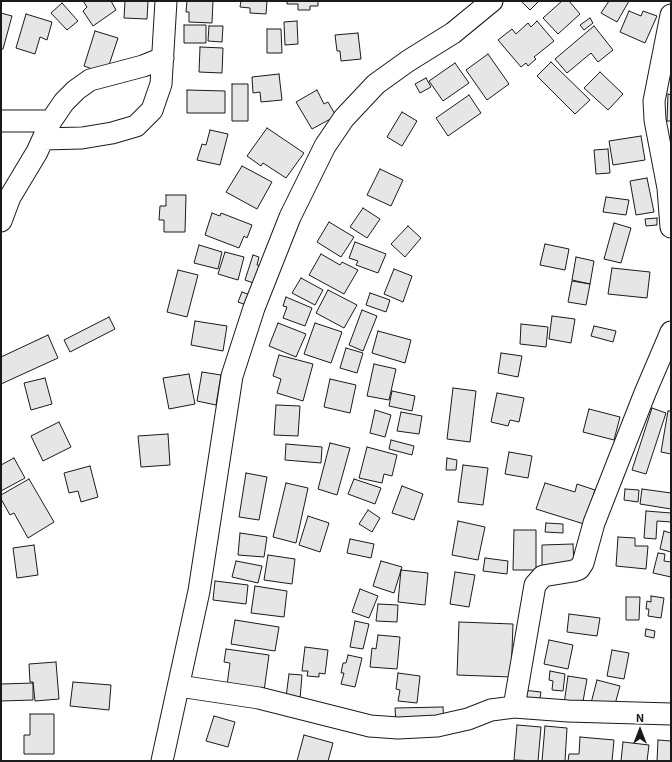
<!DOCTYPE html>
<style>
body{margin:0}
#map{position:relative;width:672px;height:762px;overflow:hidden;background:#fff;font-family:"Exo 2",sans-serif}
canvas{display:block}
.frame{position:absolute;inset:0;border:2px solid #1a1a1a;pointer-events:none}
.north{position:absolute;left:620px;top:710px;width:40px;height:40px;-webkit-text-stroke:3px #fff;paint-order:stroke;rotate:0deg;font-size:11px;font-weight:700;line-height:16px;text-align:center;color:#1a1a1a}
.north::after{content:'';display:block;margin:auto;width:14px;height:18px;background:#1a1a1a;clip-path:polygon(50% 0,100% 100%,50% 72%,0 100%)}
</style>
<div id="map">
<canvas width="672" height="762"></canvas>
<div class="frame"></div>
<div class="north">N</div>
</div>
<script>
const c = document.querySelector('canvas').getContext('2d');
c.lineJoin = 'round';
function fillPath(path, color) {
  c.fillStyle = color;
  c.fill(path, 'evenodd');
}
function toPath(rows) {
  const path = new Path2D();
  for (const r of rows) {
    path.moveTo(r[0], r[1]);
    for (let i = 2; i < r.length; i += 2) path.lineTo(r[i], r[i + 1]);
  }
  return path;
}
function stroke(path, color, width, dash) {
  c.strokeStyle = color;
  c.lineWidth = width;
  c.lineCap = dash ? 'butt' : 'round';
  c.setLineDash(dash || []);
  c.stroke(path);
}
const building = toPath([
 [83,1,111,1,116,10,93,26,83,11,87,7,83,1],
 [125,1,148,1,147,19,124,18,125,1],
 [187,1,213,1,212,23,189,22,189,12,186,12,187,1],
 [241,1,267,1,266,14,250,13,250,8,240,7,241,1],
 [287,1,318,1,318,6,310,6,310,10,298,10,298,4,287,4,287,1],
 [521,1,539,1,530,10,521,1],
 [562,1,569,1,580,14,558,34,543,18,562,1],
 [609,1,629,1,617,22,601,13,609,1],
 [62,3,78,21,67,30,51,13,62,3],
 [629,11,641,16,643,11,657,16,645,43,620,32,629,11],
 [1,13,12,16,3,49,1,49,1,13],
 [26,14,52,22,47,40,40,37,35,54,16,48,26,14],
 [590,18,593,23,584,30,580,25,590,18],
 [297,21,298,44,285,45,284,22,297,21],
 [537,21,554,41,534,57,536,59,528,66,526,63,521,67,498,40,512,29,516,34,528,23,531,27,537,21],
 [184,25,206,25,206,43,184,43,184,25],
 [209,26,223,26,222,42,208,41,209,26],
 [594,26,613,50,598,62,591,53,567,73,555,59,594,26],
 [267,29,281,29,282,53,267,53,267,29],
 [95,31,118,38,106,74,84,66,95,31],
 [358,33,361,59,341,61,340,51,337,51,335,35,358,33],
 [200,47,223,48,222,73,199,72,200,47],
 [488,54,509,84,487,100,466,70,488,54],
 [551,62,590,100,575,114,537,76,551,62],
 [455,63,469,83,443,101,429,81,455,63],
 [600,72,623,94,608,110,584,88,600,72],
 [279,74,282,100,261,102,260,92,253,93,252,77,279,74],
 [426,78,431,87,420,93,415,84,426,78],
 [232,84,248,84,248,121,232,121,232,84],
 [187,90,225,91,225,113,187,113,187,90],
 [317,90,324,104,328,102,336,116,312,129,296,102,317,90],
 [668,94,671,95,671,121,667,121,668,94],
 [469,95,481,113,448,136,436,118,469,95],
 [402,112,417,121,402,146,387,137,402,112],
 [267,128,304,153,286,178,263,163,261,166,247,156,267,128],
 [210,130,228,134,220,165,197,160,202,144,206,145,210,130],
 [641,136,645,160,613,165,609,141,641,136],
 [608,149,610,173,596,174,594,150,608,149],
 [242,166,272,182,257,209,226,192,242,166],
 [380,169,403,180,391,206,367,195,380,169],
 [647,178,654,212,636,215,630,181,647,178],
 [166,195,186,195,185,232,164,232,164,220,159,220,160,206,166,206,166,195],
 [606,197,629,200,626,215,603,212,606,197],
 [363,208,380,219,367,238,350,227,363,208],
 [212,213,220,216,221,213,252,225,247,238,244,236,239,248,205,235,212,213],
 [657,218,657,225,646,226,645,219,657,218],
 [329,222,354,237,341,257,317,242,329,222],
 [614,223,631,228,621,263,604,259,614,223],
 [408,226,421,238,405,257,391,244,408,226],
 [355,242,386,254,378,273,356,265,358,261,349,258,355,242],
 [545,244,569,249,565,270,540,265,545,244],
 [199,245,222,252,218,269,194,263,199,245],
 [225,252,244,257,238,280,218,274,225,252],
 [321,254,340,265,342,262,358,270,344,294,309,275,321,254],
 [253,255,259,257,257,265,262,266,256,284,245,280,253,255],
 [576,257,594,261,590,284,572,280,576,257],
 [612,268,650,272,647,298,608,294,612,268],
 [394,269,412,276,403,302,384,294,394,269],
 [178,270,198,275,187,317,167,312,178,270],
 [301,278,323,290,315,305,292,293,301,278],
 [572,281,590,284,586,305,568,302,572,281],
 [328,290,357,305,344,328,316,313,328,290],
 [242,292,253,296,249,306,238,302,242,292],
 [370,293,390,300,386,312,366,305,370,293],
 [286,297,312,308,305,326,283,318,287,307,283,306,286,297],
 [362,310,377,316,363,351,349,345,362,310],
 [552,316,575,319,571,343,549,339,552,316],
 [109,317,115,329,70,352,64,340,109,317],
 [195,321,227,326,223,351,191,345,195,321],
 [278,323,306,334,296,357,269,346,278,323],
 [315,323,342,332,331,363,304,354,315,323],
 [521,324,548,327,546,347,520,344,521,324],
 [594,326,616,331,613,342,591,336,594,326],
 [378,331,411,340,405,363,372,353,378,331],
 [48,335,58,358,1,384,1,357,48,335],
 [346,348,363,353,357,373,340,368,346,348],
 [501,353,522,356,518,377,498,373,501,353],
 [279,355,313,364,303,401,277,393,281,379,273,376,279,355],
 [374,364,396,369,389,400,367,396,374,364],
 [202,372,221,375,216,405,197,401,202,372],
 [189,374,195,404,169,409,163,378,189,374],
 [45,378,52,404,31,410,24,383,45,378],
 [330,379,356,385,350,413,324,407,330,379],
 [453,388,476,391,470,442,447,439,453,388],
 [392,391,415,396,412,411,389,406,392,391],
 [497,393,524,398,519,422,510,420,508,426,491,422,497,393],
 [276,405,300,406,298,436,274,435,276,405],
 [652,408,666,413,646,474,632,470,652,408],
 [589,409,620,417,614,440,583,432,589,409],
 [375,410,391,415,385,437,370,433,375,410],
 [668,411,671,411,671,454,661,452,668,411],
 [401,412,422,416,419,434,397,431,401,412],
 [59,422,71,447,43,461,31,436,59,422],
 [168,434,170,465,141,467,138,436,168,434],
 [391,440,414,446,412,455,389,449,391,440],
 [330,443,350,448,337,495,318,489,330,443],
 [286,444,322,447,321,463,285,460,286,444],
 [367,447,397,455,392,476,384,474,382,483,359,478,367,447],
 [509,452,532,456,528,478,505,474,509,452],
 [14,458,25,478,1,491,1,465,14,458],
 [447,458,457,460,456,470,446,470,447,458],
 [463,465,488,468,483,505,458,502,463,465],
 [90,466,98,497,81,502,78,491,69,493,64,473,90,466],
 [246,473,267,477,259,520,239,517,246,473],
 [29,479,54,522,28,538,14,513,10,515,1,499,1,495,29,479],
 [354,479,381,488,375,504,348,494,354,479],
 [286,483,308,488,296,543,273,537,286,483],
 [545,483,575,492,577,484,595,490,584,524,536,509,545,483],
 [402,486,423,494,414,520,392,513,402,486],
 [625,489,639,490,638,502,624,500,625,489],
 [642,489,671,493,671,509,640,504,642,489],
 [368,510,380,518,372,532,359,524,368,510],
 [646,511,671,513,671,522,657,521,656,539,644,538,646,511],
 [308,516,329,523,320,552,299,545,308,516],
 [458,521,485,527,478,560,452,555,458,521],
 [546,523,563,524,563,533,545,532,546,523],
 [514,530,536,530,536,570,513,570,514,530],
 [664,531,671,533,671,552,660,549,664,531],
 [240,533,267,537,264,557,238,555,240,533],
 [618,537,635,538,635,546,648,546,646,569,616,566,618,537],
 [350,539,374,544,371,558,347,553,350,539],
 [573,544,574,565,542,567,542,545,573,544],
 [34,545,38,575,17,578,13,548,34,545],
 [658,553,665,554,664,561,671,562,671,577,653,573,658,553],
 [268,555,295,559,292,584,264,580,268,555],
 [485,558,508,561,507,574,483,571,485,558],
 [236,561,262,566,258,583,232,577,236,561],
 [381,561,402,567,394,593,373,586,381,561],
 [401,570,428,573,425,605,398,602,401,570],
 [455,572,475,575,469,607,450,604,455,572],
 [215,581,248,585,246,604,213,600,215,581],
 [255,586,287,591,284,617,251,613,255,586],
 [360,589,378,596,369,618,352,612,360,589],
 [651,596,664,598,661,618,648,616,649,609,646,609,647,601,651,602,651,596],
 [626,597,640,597,639,620,626,620,626,597],
 [378,604,398,605,397,622,376,621,378,604],
 [569,614,600,618,597,636,567,632,569,614],
 [235,620,279,627,275,651,231,644,235,620],
 [355,621,369,624,363,649,350,647,355,621],
 [459,622,513,624,511,677,457,675,459,622],
 [646,629,655,631,654,638,645,636,646,629],
 [378,635,400,637,397,669,370,667,372,648,376,649,378,635],
 [549,640,573,645,568,669,544,664,549,640],
 [305,647,328,650,325,674,319,673,319,677,307,676,308,671,302,671,305,647],
 [226,649,269,655,264,691,227,685,230,663,224,662,226,649],
 [612,650,629,653,624,679,607,676,612,650],
 [348,655,362,658,355,687,341,684,344,673,341,673,343,663,346,663,348,655],
 [56,662,59,699,35,701,33,682,30,682,29,664,56,662],
 [550,671,565,674,563,691,552,690,553,681,549,680,550,671],
 [398,673,420,676,417,703,398,701,400,690,396,689,398,673],
 [289,674,302,675,300,699,286,697,289,674],
 [568,676,587,679,582,707,564,704,568,676],
 [597,680,620,686,614,708,591,703,597,680],
 [73,682,111,685,109,710,70,706,73,682],
 [33,683,33,700,1,701,1,684,33,683],
 [523,690,541,692,539,704,521,702,523,690],
 [443,707,444,721,396,723,395,708,443,707],
 [30,714,54,714,54,754,24,754,24,735,30,735,30,714],
 [214,716,235,722,228,747,206,741,214,716],
 [517,725,541,727,538,761,514,760,517,725],
 [545,726,567,728,565,761,542,761,545,726],
 [304,735,333,743,328,761,297,761,304,735],
 [580,737,614,740,612,761,568,761,569,754,579,754,580,737],
 [658,740,671,741,671,761,657,761,658,740],
 [623,742,649,745,647,761,621,761,623,742]
]);
const minor = toPath([
 [671,15,654,101,655,120,668,188,671,227],
 [1,121,51,121],
 [43,139,82,138,112,133,136,126,152,110,161,84,166,1],
 [1,221,10,197,37,152,51,121,64,102,76,90,90,80,143,66,163,58],
 [179,686,259,698,370,726,398,728,437,726,468,719,491,710,514,707,568,711,671,714],
 [514,707,535,585,543,576,573,571,579,569,583,563,594,523,645,393,671,332],
 [162,761,199,591,232,376,254,308,290,217,325,146,344,118,376,84,408,61,453,33,492,1]
]);
fillPath(building, '#e6e6e6');
stroke(building, '#1a1a1a', 1);
stroke(minor, '#1a1a1a', 23);
stroke(minor, '#fff', 21);
</script>
